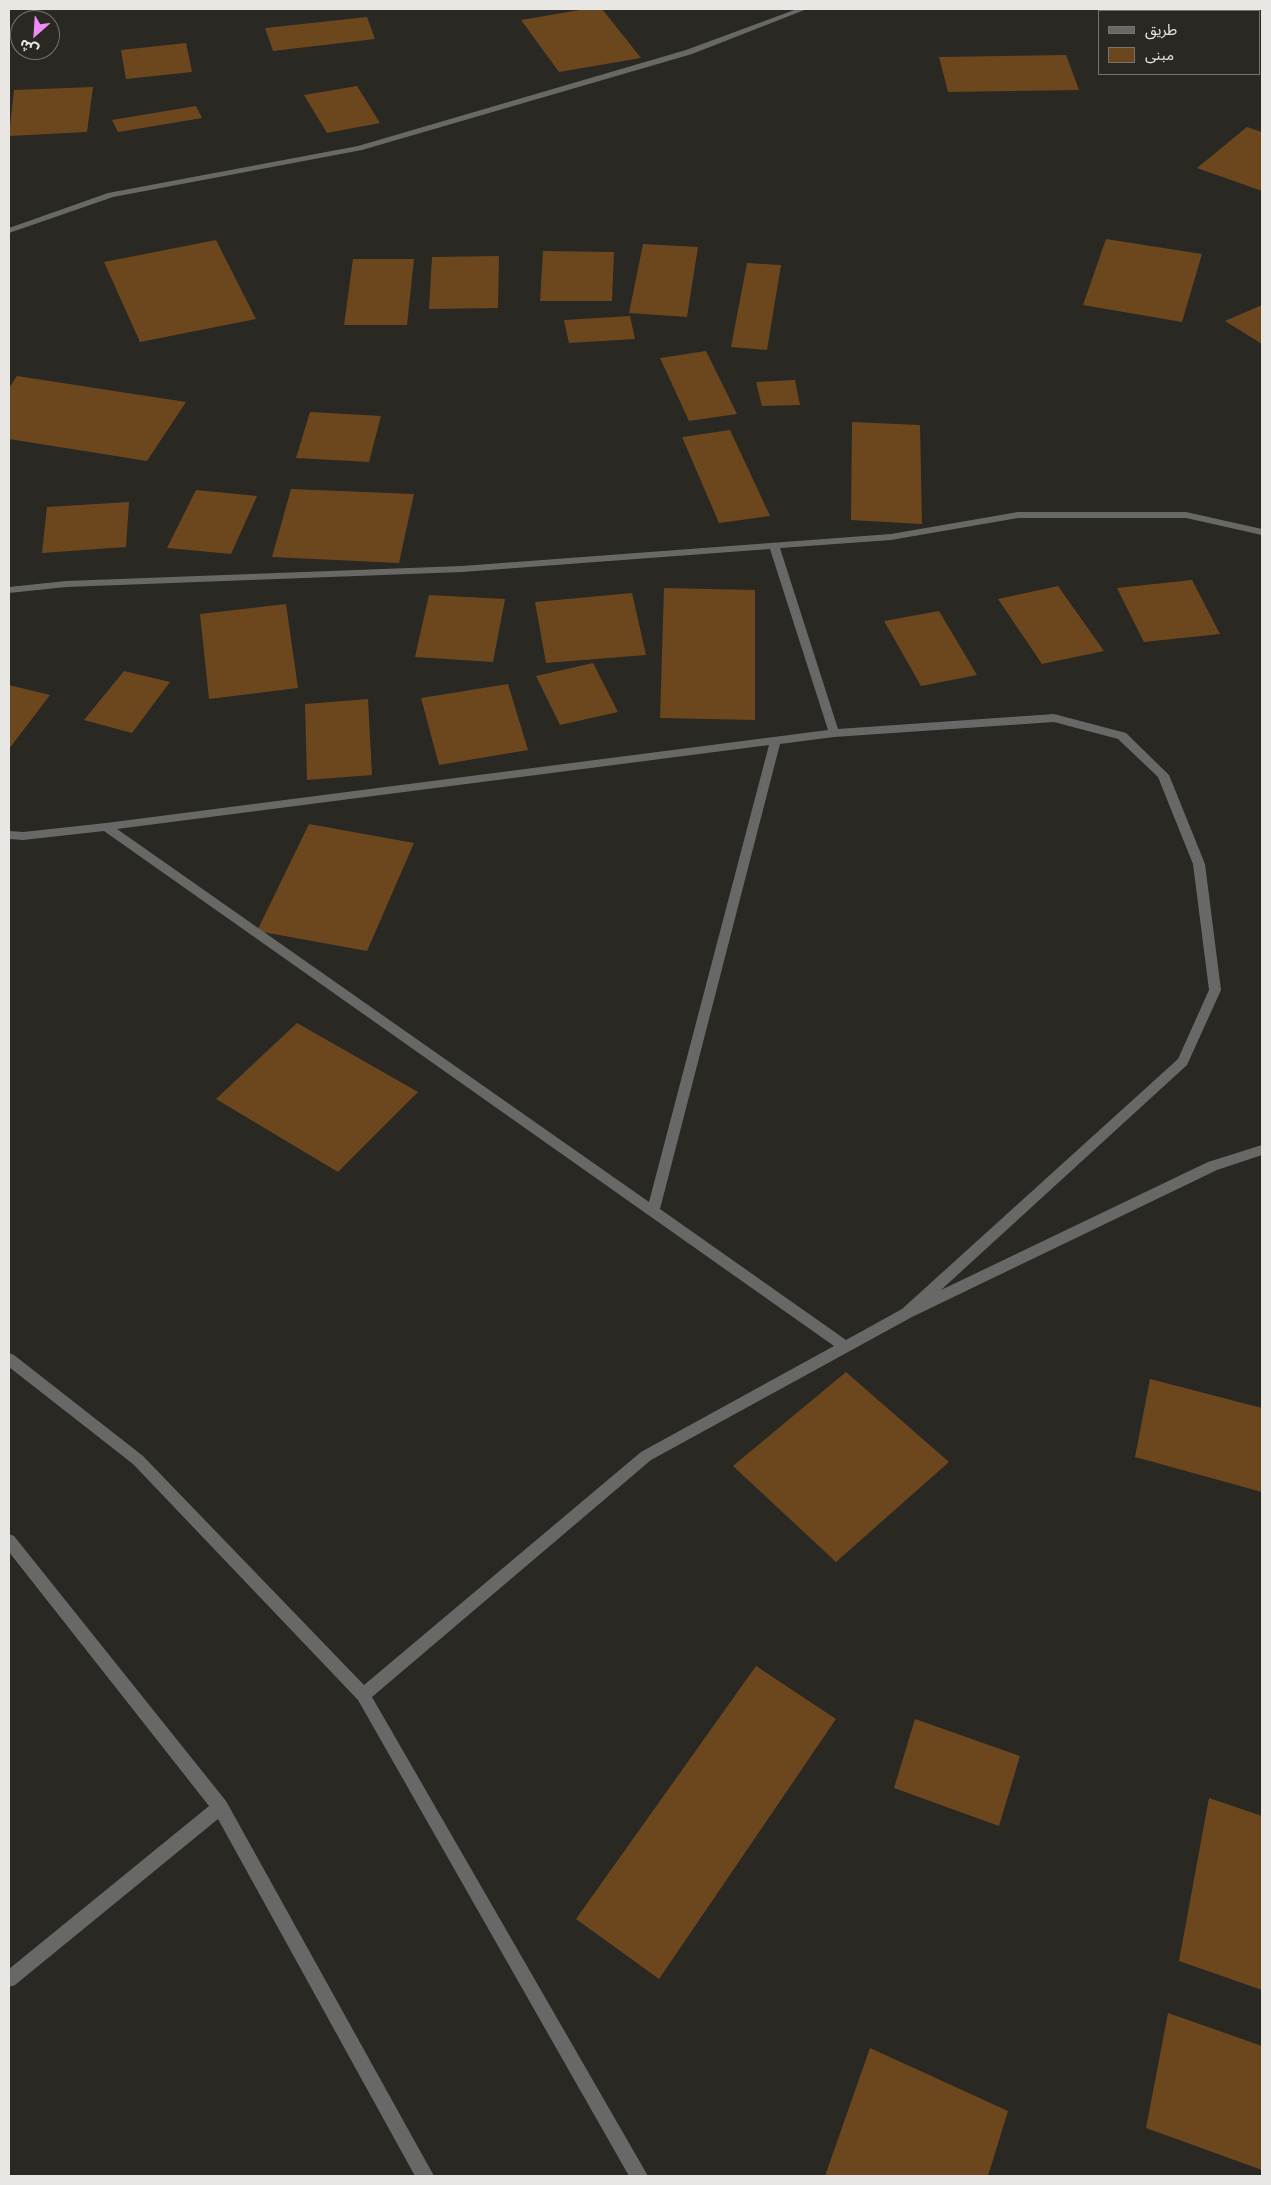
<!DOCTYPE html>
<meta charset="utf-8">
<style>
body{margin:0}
#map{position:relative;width:1271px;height:2185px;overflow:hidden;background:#292823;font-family:Helvetica,"Noto Sans Arabic",sans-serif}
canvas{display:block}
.frame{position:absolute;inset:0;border:10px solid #e8e7e4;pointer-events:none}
.legend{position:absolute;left:1098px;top:10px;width:162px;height:65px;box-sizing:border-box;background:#292823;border:1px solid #757470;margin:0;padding:6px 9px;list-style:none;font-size:15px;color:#e8e7e4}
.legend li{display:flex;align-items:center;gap:10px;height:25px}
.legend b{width:25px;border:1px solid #757470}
.north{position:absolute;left:10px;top:10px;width:50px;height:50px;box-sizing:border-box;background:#292823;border:1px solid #757470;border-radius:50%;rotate:206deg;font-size:14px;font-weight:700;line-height:20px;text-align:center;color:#e8e7e4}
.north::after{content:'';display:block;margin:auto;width:18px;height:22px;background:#ef8bf6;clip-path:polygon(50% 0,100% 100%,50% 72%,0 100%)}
</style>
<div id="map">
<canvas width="1271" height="2185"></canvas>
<div class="frame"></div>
<ul class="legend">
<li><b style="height:6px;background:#686966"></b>طريق</li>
<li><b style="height:14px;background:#6c471e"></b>مبنى</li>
</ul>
<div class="north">ش</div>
</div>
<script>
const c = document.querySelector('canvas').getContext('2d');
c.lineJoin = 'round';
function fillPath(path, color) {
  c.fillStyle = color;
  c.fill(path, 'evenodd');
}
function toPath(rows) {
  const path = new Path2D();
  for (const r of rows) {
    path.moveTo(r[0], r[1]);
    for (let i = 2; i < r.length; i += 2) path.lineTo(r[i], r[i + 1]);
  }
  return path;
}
const building = toPath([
 [586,9,602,9,641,58,559,72,521,20],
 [367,17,375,39,273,51,265,28],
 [186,43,192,72,126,79,121,50],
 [1066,55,1079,90,948,92,939,57],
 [357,86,380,123,327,133,304,95],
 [93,87,87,132,9,136,14,90],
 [196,106,202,118,118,132,112,120],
 [1247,127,1262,132,1262,191,1197,168],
 [1106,239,1202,254,1182,322,1083,305],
 [216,240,256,319,140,342,104,262],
 [643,244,698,247,687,317,629,313],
 [543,251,614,252,612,301,540,301],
 [499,256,498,308,429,309,432,257],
 [353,259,414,259,407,325,344,325],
 [747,263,781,265,767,350,731,347],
 [1262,305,1262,344,1225,321],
 [630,316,635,339,569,343,564,320],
 [706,351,737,414,689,421,660,358],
 [17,376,186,402,147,461,9,439,9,388],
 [795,380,800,405,762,406,756,382],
 [310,412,381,416,369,462,296,458],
 [852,422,920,425,922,524,851,520],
 [730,430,770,516,719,523,682,437],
 [291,489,414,494,399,563,272,557],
 [196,490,257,496,231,554,167,548],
 [129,502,126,547,42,553,47,507],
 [1192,580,1220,634,1144,642,1117,588],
 [1058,586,1104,651,1042,664,998,599],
 [664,588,755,590,755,720,660,718],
 [632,593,646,655,546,663,535,602],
 [429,595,505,599,493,662,415,657],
 [286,604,298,688,209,699,200,614],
 [939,611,977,675,921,686,884,621],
 [593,663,618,712,560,725,536,676],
 [124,671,170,682,132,733,84,720],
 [508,684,528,750,439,765,421,698],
 [9,685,50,695,9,749],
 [368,699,372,775,307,780,305,704],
 [309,824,414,843,367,951,257,931],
 [297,1023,418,1092,338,1172,216,1099],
 [846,1372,949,1462,836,1562,733,1466],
 [1150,1379,1262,1408,1262,1492,1135,1457],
 [756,1666,836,1719,659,1979,576,1919],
 [915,1719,1020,1756,999,1826,894,1788],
 [1209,1798,1262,1816,1262,1990,1179,1961],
 [1168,2013,1262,2046,1262,2170,1146,2128],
 [870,2048,1008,2111,988,2176,825,2176]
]);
const minor = toPath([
 [797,9,807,9,692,54,362,150,113,197,9,233,9,228,108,193,358,146,686,50,797,9],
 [1018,512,1186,512,1262,529,1262,535,1186,518,1018,518,891,540,780,548,838,729,1054,714,1126,733,1169,775,1205,864,1221,990,1187,1065,941,1290,1208,1162,1262,1145,1262,1155,1217,1170,912,1317,651,1460,372,1697,648,2176,629,2176,358,1700,133,1464,9,1367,9,1353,14,1355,143,1456,364,1685,641,1452,834,1346,104,831,23,840,9,839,9,831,23,832,106,823,828,730,770,549,462,572,66,587,9,593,9,587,66,581,462,566,891,534,1018,512],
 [1054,722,1118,739,1158,777,1193,864,1209,990,1178,1059,902,1309,846,1340,660,1209,780,744,834,737,1054,722],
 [769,745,649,1202,117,829,769,745],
 [9,1534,14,1536,226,1801,434,2176,415,2176,218,1819,15,1985,9,1987,9,1969,209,1806,9,1552,9,1534]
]);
fillPath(building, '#6c471e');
fillPath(minor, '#686966');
</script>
